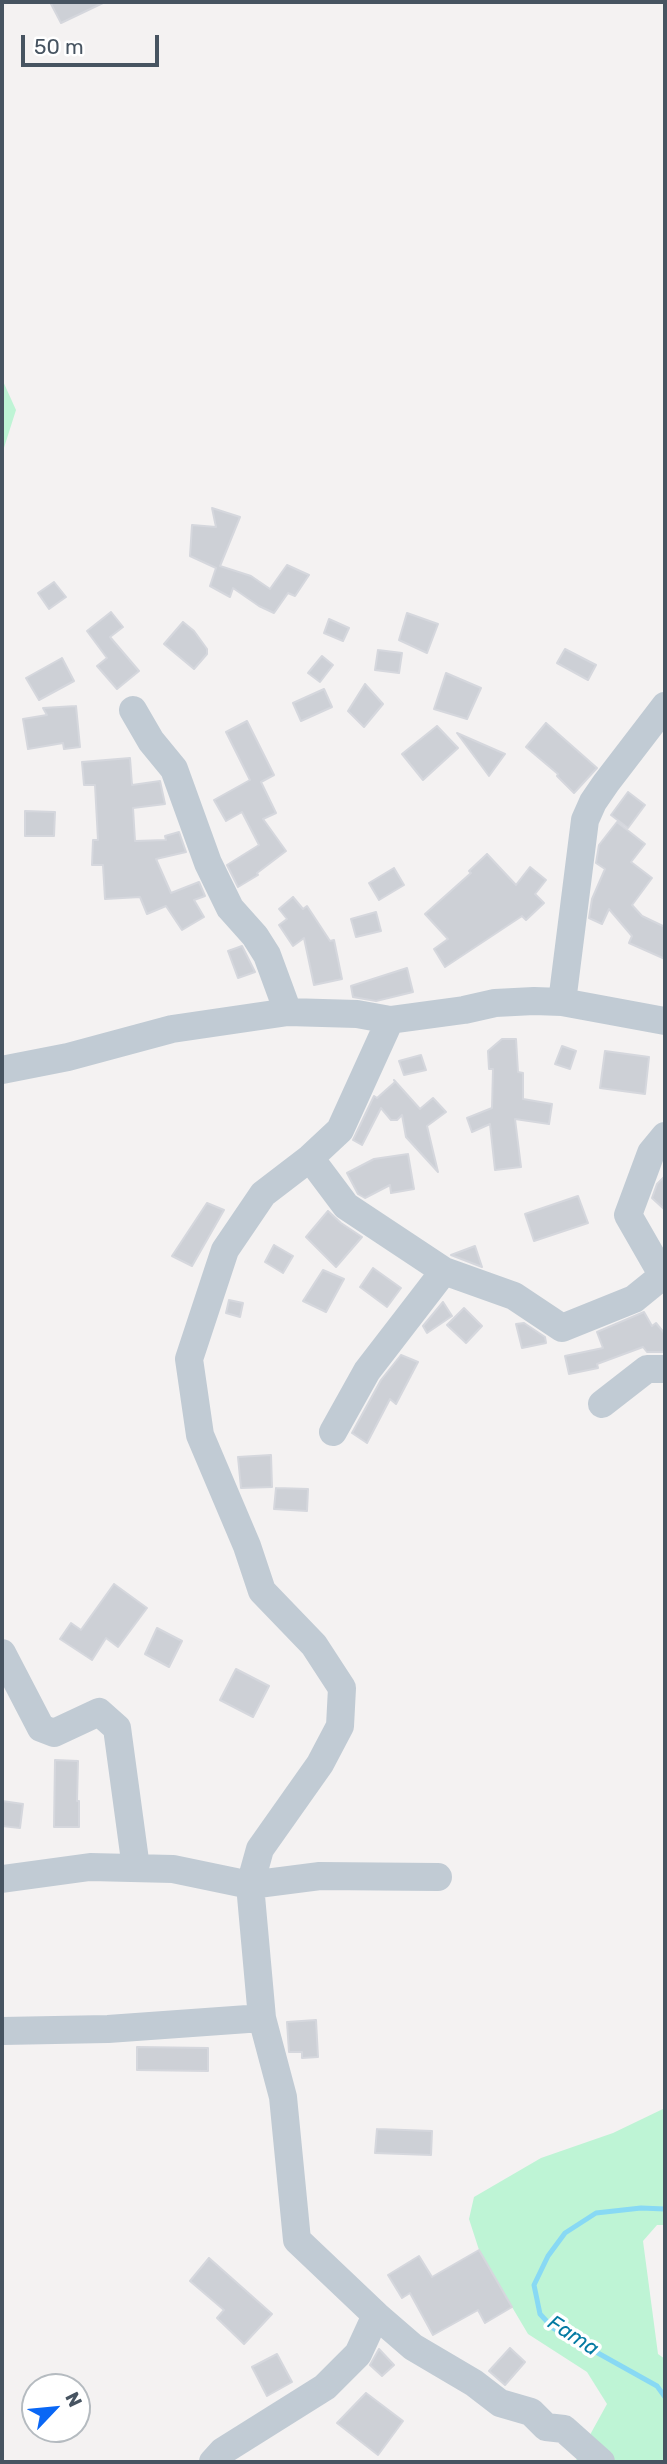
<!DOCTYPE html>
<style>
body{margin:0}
#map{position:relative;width:667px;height:2464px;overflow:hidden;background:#f4f2f2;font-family:Rubik,sans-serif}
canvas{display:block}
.frame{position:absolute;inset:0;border:4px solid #475461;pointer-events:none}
.north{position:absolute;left:21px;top:2373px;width:70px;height:70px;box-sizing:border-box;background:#fff;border:2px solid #b5bbc0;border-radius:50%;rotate:64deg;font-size:19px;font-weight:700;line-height:28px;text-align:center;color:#475461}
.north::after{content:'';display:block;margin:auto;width:24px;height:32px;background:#0a67f5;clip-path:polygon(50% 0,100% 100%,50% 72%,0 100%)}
.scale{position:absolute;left:21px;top:35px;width:138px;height:32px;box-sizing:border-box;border:4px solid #475461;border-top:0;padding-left:9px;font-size:21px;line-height:24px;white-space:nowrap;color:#475461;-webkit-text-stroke:5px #fff;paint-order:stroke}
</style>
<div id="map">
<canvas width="667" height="2464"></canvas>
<div class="frame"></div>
<div class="north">N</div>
<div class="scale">50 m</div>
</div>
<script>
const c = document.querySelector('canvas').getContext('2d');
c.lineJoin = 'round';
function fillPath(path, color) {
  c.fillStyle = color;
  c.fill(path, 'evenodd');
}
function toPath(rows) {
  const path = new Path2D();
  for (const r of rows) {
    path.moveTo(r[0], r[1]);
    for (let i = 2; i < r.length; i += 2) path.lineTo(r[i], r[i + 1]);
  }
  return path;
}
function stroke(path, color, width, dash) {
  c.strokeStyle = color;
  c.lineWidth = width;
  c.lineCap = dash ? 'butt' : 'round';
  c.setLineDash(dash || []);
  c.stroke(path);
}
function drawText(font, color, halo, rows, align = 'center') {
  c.font = font + ' Rubik,sans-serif';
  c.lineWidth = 7;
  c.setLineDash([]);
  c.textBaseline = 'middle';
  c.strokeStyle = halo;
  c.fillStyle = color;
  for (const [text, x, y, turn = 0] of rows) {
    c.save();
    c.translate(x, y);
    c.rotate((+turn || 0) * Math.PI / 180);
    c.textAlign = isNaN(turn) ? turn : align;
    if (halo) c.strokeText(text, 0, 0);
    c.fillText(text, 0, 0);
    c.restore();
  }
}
const green = toPath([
 [2,379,16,410,2,454],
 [665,2108,665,2225,657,2225,643,2241,658,2354,665,2359,665,2462,575,2462,607,2404,587,2372,528,2334,480,2253,469,2219,474,2197,541,2158,613,2133]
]);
const stream = toPath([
 [665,2209,641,2208,596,2213,565,2233,548,2256,534,2285,540,2314,553,2328,657,2386,665,2397]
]);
const building = toPath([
 [50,2,105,2,61,23,50,2],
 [212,508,240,517,220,566,251,576,270,589,287,565,309,575,295,596,288,593,274,613,259,606,233,588,230,597,210,586,216,568,190,556,192,525,216,527,212,508],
 [54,582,66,597,49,609,38,593,54,582],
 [111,612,123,627,110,637,139,671,117,689,97,666,107,658,87,631,111,612],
 [407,613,438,624,427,653,399,640,407,613],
 [329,619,349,628,343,641,324,633,329,619],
 [183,622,194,631,207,649,207,654,194,669,164,644,183,622],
 [565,649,596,665,588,680,557,663,565,649],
 [378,650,402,653,399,673,375,670,378,650],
 [322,656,333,665,320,682,308,673,322,656],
 [62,658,74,681,39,700,26,678,62,658],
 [446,673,481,688,467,719,434,709,446,673],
 [365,684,383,704,364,727,348,711,365,684],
 [324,689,332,707,301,721,293,703,324,689],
 [76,706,80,747,64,749,63,743,28,749,23,719,47,715,43,708,76,706],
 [247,721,274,775,261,782,276,813,263,819,286,851,257,873,258,875,238,887,227,865,259,845,242,812,226,821,214,800,250,780,226,732,247,721],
 [546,723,597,768,574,793,557,776,558,774,526,747,546,723],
 [437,726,458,748,423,780,402,754,437,726],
 [457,733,505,754,489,776,457,733],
 [130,758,132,785,160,781,165,804,133,808,135,841,166,840,165,836,179,832,186,852,156,859,171,893,199,882,205,896,194,900,204,917,182,930,166,906,147,914,140,897,105,899,103,865,92,865,93,840,98,840,95,785,84,785,82,762,130,758],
 [628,792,645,805,628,828,611,815,628,792],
 [25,811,55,812,54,836,25,836,25,811],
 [617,822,645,844,631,862,652,878,632,905,642,916,665,927,665,959,629,943,632,936,609,909,602,924,589,918,592,899,605,869,596,863,599,845,617,822],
 [487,854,516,885,530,867,546,880,535,894,544,903,526,920,522,916,445,967,434,949,448,939,425,914,471,873,469,871,487,854],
 [394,868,404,885,379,900,369,883,394,868],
 [293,897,303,909,307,906,330,941,334,940,342,979,314,985,304,938,293,946,279,925,287,919,279,909,293,897],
 [376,912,381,931,356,937,351,919,376,912],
 [242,946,255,972,238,978,228,951,242,946],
 [407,968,413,992,376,1001,353,997,351,986,407,968],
 [502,1039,516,1039,518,1072,523,1073,523,1099,552,1104,549,1124,515,1119,521,1167,495,1170,490,1124,472,1132,467,1118,492,1108,493,1069,489,1069,488,1051,502,1039],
 [562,1046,576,1051,570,1069,555,1064,562,1046],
 [605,1051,649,1057,645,1094,600,1088,605,1051],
 [421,1055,426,1070,404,1075,399,1061,421,1055],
 [394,1080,420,1109,433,1098,446,1112,427,1126,438,1172,406,1137,402,1115,397,1120,391,1120,381,1108,362,1145,353,1140,374,1096,377,1098,395,1082,394,1080],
 [408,1154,414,1189,391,1193,390,1185,365,1198,358,1194,347,1173,374,1159,408,1154],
 [665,1176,665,1210,652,1198,657,1184,665,1176],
 [578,1196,588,1223,534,1241,525,1214,578,1196],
 [207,1203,224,1210,192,1266,172,1256,207,1203],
 [328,1211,341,1223,362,1237,336,1267,306,1237,328,1211],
 [274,1245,293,1256,283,1273,265,1262,274,1245],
 [475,1246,482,1267,451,1255,475,1246],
 [373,1268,401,1288,387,1307,360,1287,373,1268],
 [323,1270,344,1279,326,1312,303,1301,323,1270],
 [229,1300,243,1303,240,1317,226,1313,229,1300],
 [443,1302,452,1316,427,1333,423,1326,443,1302],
 [464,1308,482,1326,466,1343,447,1325,464,1308],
 [644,1312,652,1326,656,1323,665,1334,665,1350,663,1352,647,1352,643,1347,597,1364,598,1368,569,1374,565,1356,603,1348,597,1332,644,1312],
 [524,1323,545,1337,546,1343,522,1348,516,1324,524,1323],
 [401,1355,418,1362,396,1404,390,1399,367,1443,352,1433,381,1380,401,1355],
 [271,1455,272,1487,241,1488,238,1457,271,1455],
 [276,1488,308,1489,307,1511,274,1509,276,1488],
 [114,1584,147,1608,118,1647,106,1638,92,1660,60,1639,71,1623,81,1630,114,1584],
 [157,1628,182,1641,169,1667,145,1654,157,1628],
 [236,1669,269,1686,253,1717,220,1700,236,1669],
 [55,1760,78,1761,77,1801,79,1801,79,1827,54,1827,55,1760],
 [2,1801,23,1804,20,1828,2,1826,2,1801],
 [316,2020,318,2057,302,2058,302,2052,289,2052,287,2022,316,2020],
 [137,2047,208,2048,208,2071,137,2070,137,2047],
 [377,2129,432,2131,431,2155,375,2153,377,2129],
 [479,2250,512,2307,485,2323,478,2310,433,2335,410,2293,402,2298,388,2275,419,2256,432,2277,479,2250],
 [209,2258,272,2314,244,2344,217,2318,224,2310,190,2281,209,2258],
 [510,2348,525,2362,505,2385,489,2371,510,2348],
 [379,2349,394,2365,382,2376,370,2365,379,2349],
 [277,2354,292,2382,267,2396,252,2367,277,2354],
 [366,2393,403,2421,378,2455,337,2423,366,2393]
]);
const minor = toPath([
 [133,710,151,741,174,769,208,863,230,908,255,936,267,955,288,1012],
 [562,1002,585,820,593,802,606,783,665,706],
 [2,1070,68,1057,172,1029,288,1012,357,1014,390,1020,464,1010,495,1003,534,1001,562,1002,665,1021],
 [310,1158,346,1206,444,1271,514,1296,562,1328,634,1299,665,1274],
 [663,1276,628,1215,651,1153,665,1136],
 [602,1404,647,1369,665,1369],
 [333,1432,367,1371,444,1271],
 [2,1653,41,1728,54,1733,99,1712,117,1728,136,1868],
 [2,1879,90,1867,173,1869,250,1885,320,1876,438,1877],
 [2,2031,108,2029,262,2018],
 [376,2315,297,2240,283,2097,262,2018,250,1885,260,1849,320,1764,340,1726,342,1688,314,1645,262,1591,247,1546,200,1435,189,1359,225,1250,263,1194,310,1158,340,1130,390,1020],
 [213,2462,223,2451,325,2387,358,2354,376,2315,413,2347,474,2383,500,2403,531,2412,546,2427,564,2429,601,2462]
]);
const waterNames = [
 ["Fama",573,2336,33]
];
fillPath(green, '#bef4d5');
stroke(stream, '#88d9f4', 5);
fillPath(building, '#cdd0d6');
stroke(building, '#d5d7dd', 2);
stroke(minor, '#c1cbd4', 28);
drawText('italic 21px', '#037aa2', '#fff', waterNames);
</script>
